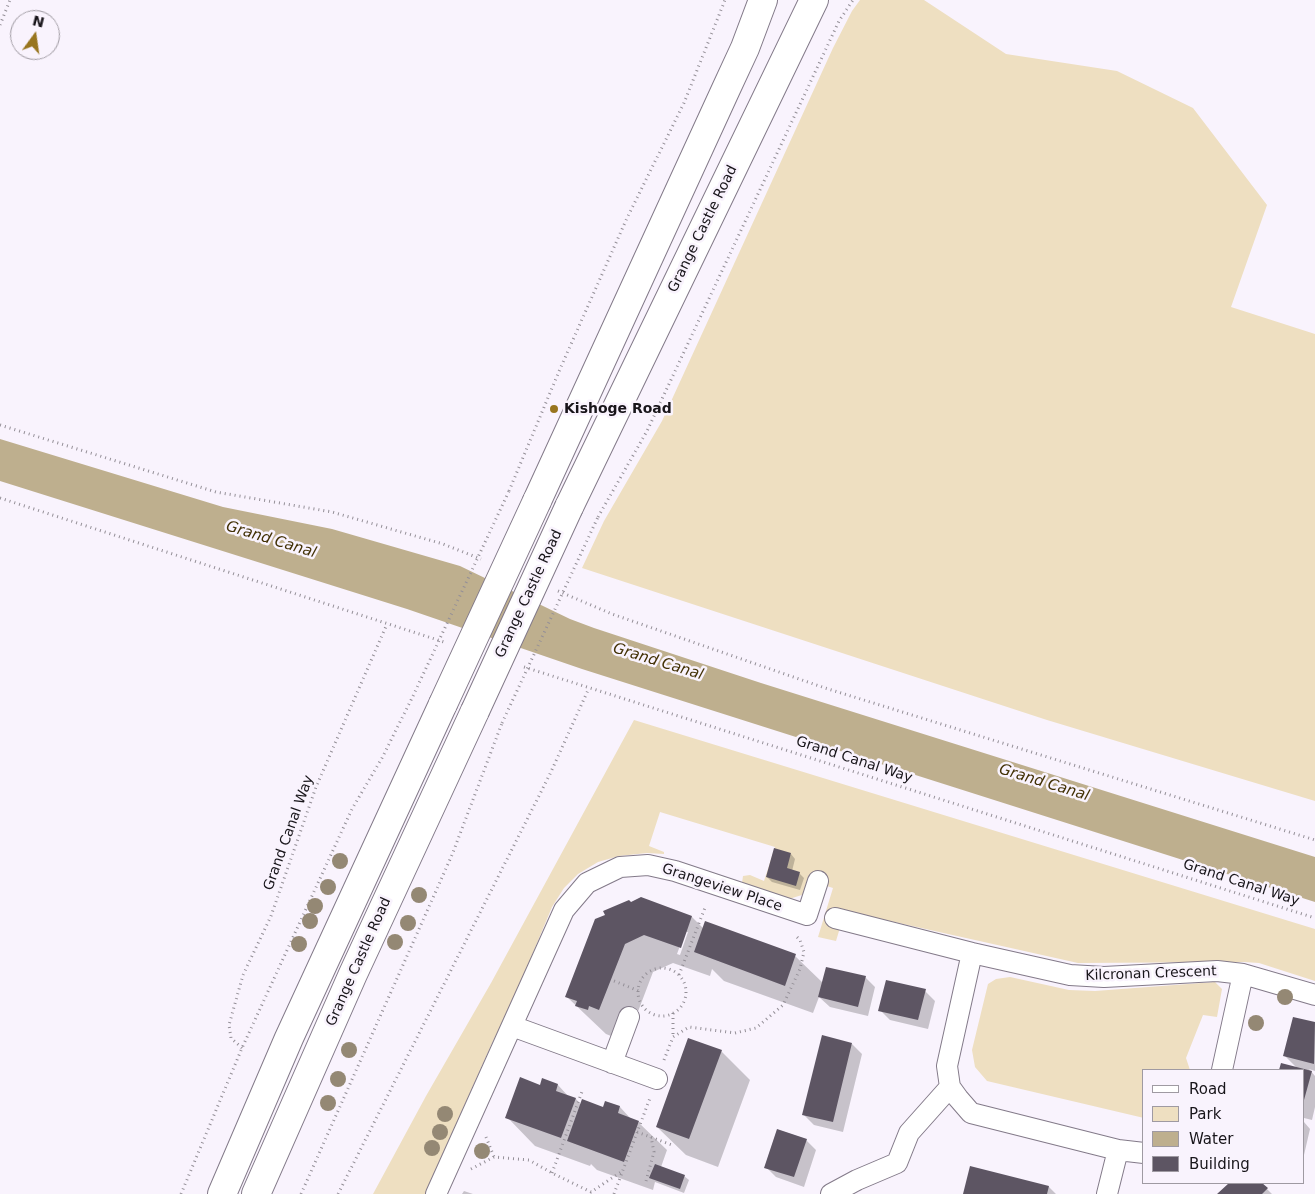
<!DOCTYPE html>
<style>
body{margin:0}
#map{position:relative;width:1315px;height:1194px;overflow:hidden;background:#f9f3fd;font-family:"DejaVu Sans",sans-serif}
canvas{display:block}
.legend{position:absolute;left:1142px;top:1069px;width:162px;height:115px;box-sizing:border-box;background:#f9f3fd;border:1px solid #9f9aa2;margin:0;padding:6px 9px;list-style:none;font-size:15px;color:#18151a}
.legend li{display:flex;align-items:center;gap:10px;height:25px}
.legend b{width:25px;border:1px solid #9f9aa2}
.north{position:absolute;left:10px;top:10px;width:50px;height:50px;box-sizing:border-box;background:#f9f3fd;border:1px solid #9f9aa2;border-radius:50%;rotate:14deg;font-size:14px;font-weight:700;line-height:20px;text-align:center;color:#18151a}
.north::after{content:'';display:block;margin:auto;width:18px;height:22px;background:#98751e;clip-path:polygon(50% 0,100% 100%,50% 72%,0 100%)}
</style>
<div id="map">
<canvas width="1315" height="1194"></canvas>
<ul class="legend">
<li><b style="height:6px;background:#fff"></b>Road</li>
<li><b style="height:14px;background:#eedfc1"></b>Park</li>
<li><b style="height:14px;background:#beaf8e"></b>Water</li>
<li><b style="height:14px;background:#5d5563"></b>Building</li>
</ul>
<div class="north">N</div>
</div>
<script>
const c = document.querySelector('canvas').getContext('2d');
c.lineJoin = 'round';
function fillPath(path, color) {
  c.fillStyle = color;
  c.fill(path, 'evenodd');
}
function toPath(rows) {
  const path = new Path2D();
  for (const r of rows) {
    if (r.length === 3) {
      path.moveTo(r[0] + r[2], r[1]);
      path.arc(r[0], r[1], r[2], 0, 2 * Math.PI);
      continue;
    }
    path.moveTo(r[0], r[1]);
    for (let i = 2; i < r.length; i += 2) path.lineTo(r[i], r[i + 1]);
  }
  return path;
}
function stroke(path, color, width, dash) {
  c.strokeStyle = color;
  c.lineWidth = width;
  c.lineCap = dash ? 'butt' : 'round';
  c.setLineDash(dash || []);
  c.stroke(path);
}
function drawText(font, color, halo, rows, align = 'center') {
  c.font = font + ' "DejaVu Sans",sans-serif';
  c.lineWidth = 5;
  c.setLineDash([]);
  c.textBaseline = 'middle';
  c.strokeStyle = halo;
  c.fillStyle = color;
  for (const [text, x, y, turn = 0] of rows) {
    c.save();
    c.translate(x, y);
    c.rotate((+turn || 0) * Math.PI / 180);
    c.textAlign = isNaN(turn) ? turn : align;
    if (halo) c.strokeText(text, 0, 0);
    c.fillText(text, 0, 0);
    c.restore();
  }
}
const green = toPath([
 [860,0,924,0,1006,54,1117,71,1193,108,1267,205,1231,307,1315,334,1315,801,1047,720,582,568,604,521,662,421,833,48,852,11],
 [634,720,1315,929,1315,981,1259,963,1244,962,1078,963,845,911,836,941,818,937,833,888,811,881,802,895,789,899,768,894,742,883,743,876,750,875,764,881,775,847,660,812,649,846,664,852,664,854,647,853,619,856,598,862,578,874,564,888,552,907,510,1008,493,1041,425,1194,373,1194,426,1096,491,983],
 [1010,977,1069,990,1095,991,1215,982,1222,989,1217,1017,1203,1015,1186,1058,1190,1070,1144,1070,1144,1118,987,1081,975,1067,972,1050,988,984,996,979]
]);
const water = toPath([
 [0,439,223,507,332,529,460,566,570,619,594,628,761,683,1315,857,1315,902,582,669,407,609,0,481]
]);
const shadow = toPath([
 [791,854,795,859,792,871,799,873,804,878,800,890,772,882,767,877],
 [631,903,692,917,704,929,795,956,823,983,865,977,875,987,868,1016,830,1007,819,997,813,1013,724,981,712,969,710,976,673,963,653,972,628,1038,616,1038,606,1034,567,997],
 [685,932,688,932,680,955,677,954],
 [925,991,935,1001,928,1029,890,1020,880,1010],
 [1294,1018,1315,1023,1315,1071,1309,1069,1315,1076,1315,1107,1312,1120,1304,1118,1304,1070,1280,1070,1282,1064,1297,1068,1285,1056],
 [852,1044,862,1054,843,1132,814,1125,804,1115],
 [721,1051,750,1080,718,1167,686,1155,657,1127],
 [558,1085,569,1097,576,1099,581,1105,604,1108,606,1102,620,1107,631,1119,638,1122,667,1150,661,1167,684,1176,689,1180,684,1193,655,1182,653,1190,597,1170,591,1164,590,1166,535,1146,507,1117,541,1086],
 [1304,1122,1310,1129,1304,1155],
 [806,1140,816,1150,804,1187,776,1177,766,1167],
 [971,1168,1049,1187,1056,1194,964,1194],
 [1231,1183,1261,1183,1272,1194,1219,1194],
 [464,1191,473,1194,462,1194]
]);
const building = toPath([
 [774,848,791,853,787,868,800,872,796,886,766,877],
 [641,897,692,916,681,948,644,935,625,944,599,1010,589,1006,588,1010,575,1006,577,1001,565,997,595,919,605,915,603,911,629,900,631,902],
 [705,921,796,954,785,986,694,952],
 [826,967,866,976,858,1007,818,997],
 [886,980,926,989,918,1020,878,1011],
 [1293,1017,1315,1022,1314,1064,1283,1056],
 [822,1035,852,1043,833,1122,802,1115],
 [688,1038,722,1050,689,1139,656,1127],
 [1281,1063,1312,1071,1304,1100,1304,1070,1279,1070],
 [520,1077,540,1085,542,1078,558,1084,556,1091,576,1098,561,1138,505,1118],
 [582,1099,603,1107,605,1101,620,1106,618,1113,639,1121,624,1162,567,1141],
 [777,1129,807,1139,794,1177,764,1168],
 [655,1164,685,1175,680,1189,649,1178],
 [970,1166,1049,1186,1047,1194,963,1194],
 [1229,1183,1262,1183,1268,1188,1262,1194,1217,1194]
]);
const path = toPath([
 [0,25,10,0],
 [0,425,216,492,332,512,443,544,481,559],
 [509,491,560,369,627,218,684,103,725,0],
 [0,498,444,642],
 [598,517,647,431,839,21,853,0],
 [558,591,612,614,825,688,1315,840],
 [524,667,1315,918],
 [662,992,24],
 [679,975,706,905],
 [614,981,639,991],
 [673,1013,673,1037],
 [242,1048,231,1038,229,1025,243,975,271,916,316,787,387,624],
 [664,1060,673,1037,689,1027,735,1033,756,1028,783,1005,800,969,804,952,800,940,795,935],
 [637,1132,672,1145],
 [486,1137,494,1157],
 [471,1169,494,1157,529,1160,552,1173,591,1192,621,1172],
 [552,1173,583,1089],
 [646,1181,654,1152,651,1137],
 [181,1194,242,1048,352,809,382,758,413,696],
 [301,1194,452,855,502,723],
 [338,1194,550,774,589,688],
 [614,1194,650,1098]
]);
const minor = toPath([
 [835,918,972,953,1070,975,1104,977,1217,971,1243,974,1315,995],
 [512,1026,657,1079],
 [612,1063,629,1017],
 [1222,1070,1243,974],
 [950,1087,958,1098,971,1113,1118,1150,1144,1153],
 [436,1194,564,910,587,883,620,867,648,865,675,871,807,915,818,881],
 [831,1194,857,1180,897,1163,909,1133,950,1087,947,1066,972,953],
 [1107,1194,1118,1150]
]);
const secondary = toPath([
 [537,501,726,89,745,48,763,0],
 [569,507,814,0],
 [222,1194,289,1038,443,704],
 [256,1194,353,974,475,711]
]);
const pathBridge = toPath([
 [413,696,509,491],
 [502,723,598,517]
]);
const secondaryBridge = toPath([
 [443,704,537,501],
 [475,711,569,507]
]);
const trees = [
 [340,861],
 [328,887],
 [419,895],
 [315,906],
 [310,921],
 [408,923],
 [395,942],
 [299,944],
 [1285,997],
 [1256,1023],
 [349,1050],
 [338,1079],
 [328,1103],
 [445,1114],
 [440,1132],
 [432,1148],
 [482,1151]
];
const markers = [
 [554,409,5,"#98751e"]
];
const streetNames = [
 ["Grange Castle Road",703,229,-64],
 ["Grange Castle Road",529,594,-65],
 ["Grand Canal Way",854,760,18],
 ["Grand Canal Way",289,833,-70],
 ["Grand Canal Way",1241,883,18],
 ["Grangeview Place",722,888,18],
 ["Grange Castle Road",359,962,-66],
 ["Kilcronan Crescent",1151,974,-2]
];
const poiNames = [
 ["Kishoge Road",564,409]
];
const waterNames = [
 ["Grand Canal",271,540,17],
 ["Grand Canal",658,662,17],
 ["Grand Canal",1044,783,17]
];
fillPath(green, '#eedfc1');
fillPath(water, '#beaf8e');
fillPath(shadow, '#0003');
fillPath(building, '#5d5563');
stroke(minor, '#837a89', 22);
stroke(secondary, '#837a89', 30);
stroke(path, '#948f97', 3, [1, 4]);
stroke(minor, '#fff', 20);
stroke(secondary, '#fff', 28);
stroke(secondaryBridge, '#837a89', 30, []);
stroke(pathBridge, '#948f97', 3, [1, 4]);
stroke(secondaryBridge, '#fff', 28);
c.fillStyle = '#948874';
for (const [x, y] of trees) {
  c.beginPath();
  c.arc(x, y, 8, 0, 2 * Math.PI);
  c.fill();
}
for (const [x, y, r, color] of markers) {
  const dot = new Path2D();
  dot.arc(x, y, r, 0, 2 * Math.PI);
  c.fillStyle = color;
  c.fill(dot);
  stroke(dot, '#f9f3fd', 2);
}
drawText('14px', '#18151a', '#f9f3fd', streetNames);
drawText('bold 14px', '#18151a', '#f9f3fd', poiNames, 'left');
drawText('italic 15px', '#423105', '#f9f3fd', waterNames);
</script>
